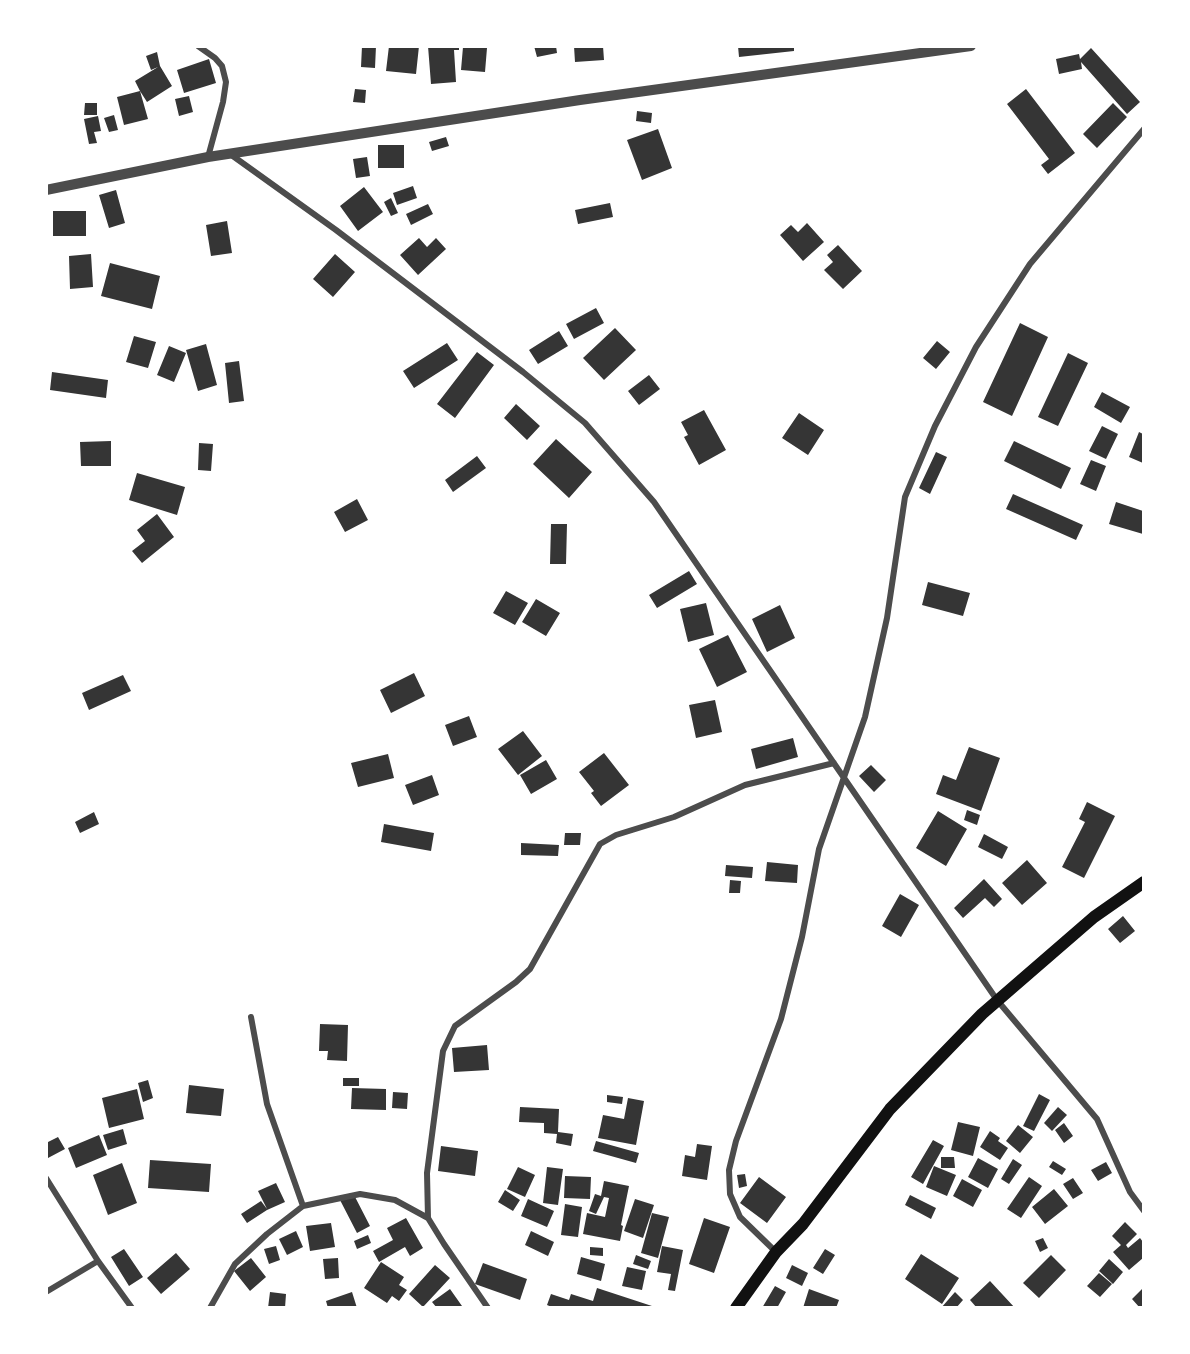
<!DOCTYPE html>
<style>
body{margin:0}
#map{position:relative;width:1190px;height:1354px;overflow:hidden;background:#fff;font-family:"Source Serif 4",serif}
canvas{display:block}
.frame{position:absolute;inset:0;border:48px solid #fff;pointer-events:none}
</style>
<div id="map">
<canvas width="1190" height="1354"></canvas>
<div class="frame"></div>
</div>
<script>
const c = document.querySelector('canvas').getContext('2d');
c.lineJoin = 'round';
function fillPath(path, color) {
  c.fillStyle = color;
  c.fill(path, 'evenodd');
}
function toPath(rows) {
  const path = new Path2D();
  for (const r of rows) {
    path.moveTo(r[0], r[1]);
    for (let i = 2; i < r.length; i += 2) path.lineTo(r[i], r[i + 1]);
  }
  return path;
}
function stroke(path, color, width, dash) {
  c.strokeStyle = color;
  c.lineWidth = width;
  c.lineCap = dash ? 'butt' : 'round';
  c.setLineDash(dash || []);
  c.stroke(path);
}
const building = toPath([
 [362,46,376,46,375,68,361,67],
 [389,46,419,46,416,74,386,71],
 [428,46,459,46,459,50,454,50,456,82,431,84],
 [534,46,556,46,557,53,537,57],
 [574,46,603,46,604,60,575,62],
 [738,46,794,46,794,51,739,57],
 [463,47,487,48,485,72,461,70],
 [1091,48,1140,102,1127,114,1081,62,1082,69,1059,74,1056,59,1079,54,1080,59],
 [157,52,160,66,172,86,147,102,140,91,148,119,124,125,117,97,140,91,135,81,158,67,151,70,146,56],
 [209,59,216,83,184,93,177,70],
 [355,89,366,90,365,103,353,102],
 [1026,89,1075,153,1048,174,1041,165,1049,159,1007,104],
 [189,96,193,112,179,116,175,99],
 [85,103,97,103,97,115,84,115],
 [1113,103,1127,117,1097,148,1083,134],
 [637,111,652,113,651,123,636,121],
 [114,115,118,130,109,132,104,118],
 [98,116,101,131,94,132,97,143,89,144,84,119],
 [658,129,672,168,642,180,627,140],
 [446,137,449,146,432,151,429,142],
 [378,145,404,145,404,168,378,168],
 [367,157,370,176,356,178,353,159],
 [413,186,417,198,397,205,393,193],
 [364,187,383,212,358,231,340,206],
 [116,190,125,223,109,228,99,195],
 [391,198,398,213,391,216,384,202],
 [610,203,613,217,578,224,575,210],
 [428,204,433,214,411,225,406,214],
 [53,211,86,211,86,236,53,236],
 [227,221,232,253,211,256,206,225],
 [807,223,824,242,803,261,780,235,791,225,798,232],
 [419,238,427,247,436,238,446,249,418,275,400,255],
 [838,245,862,271,843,289,824,270,833,262,827,255],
 [91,254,93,287,70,289,69,256],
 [335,254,355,272,333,297,313,279],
 [110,263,160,276,152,309,101,296],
 [596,308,604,323,574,339,566,324],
 [1020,323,1048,337,1012,416,983,402],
 [615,328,636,350,604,380,583,358],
 [559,331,568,346,538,364,529,350],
 [134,336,156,342,148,368,126,362],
 [937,341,950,352,936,369,923,358],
 [447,343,458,360,414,388,403,371],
 [206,344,217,385,198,391,186,350],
 [169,346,186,353,174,382,157,375],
 [477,352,494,365,455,418,437,404],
 [1068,353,1088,363,1058,426,1038,417],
 [239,361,244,401,229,403,225,363],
 [52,372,108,380,106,398,50,390],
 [649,375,660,389,639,405,628,391],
 [1102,392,1130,407,1121,423,1094,407],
 [516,404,540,426,527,440,504,418],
 [704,410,726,450,699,465,684,437,688,435,681,422],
 [799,413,824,430,808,455,782,438],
 [1102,426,1118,434,1106,459,1089,451],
 [1139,432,1143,434,1143,463,1129,457],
 [556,439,592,472,569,498,533,464],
 [111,441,111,466,81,466,80,442],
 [1014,441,1071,468,1061,489,1004,461],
 [199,443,213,444,211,471,198,470],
 [936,452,947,457,930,494,919,488],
 [477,456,486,468,453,492,445,480],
 [1091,460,1106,466,1096,491,1080,484],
 [137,473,185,487,177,515,129,500],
 [1013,494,1083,525,1076,540,1006,509],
 [357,499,368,520,345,532,334,512],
 [1116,502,1143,511,1143,534,1109,524],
 [157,514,174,537,142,563,132,551,145,541,137,530],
 [551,524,567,524,566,564,550,564],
 [689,571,697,584,657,608,649,595],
 [928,582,970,593,963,616,922,605],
 [506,591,528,603,515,625,493,613],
 [536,599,560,613,546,636,522,622],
 [706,603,714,635,688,642,680,609],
 [780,605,795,638,767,652,752,619],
 [728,635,747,672,717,687,699,649],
 [414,673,425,696,391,713,380,690],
 [123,675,131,691,89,710,82,693],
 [715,700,722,732,696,738,689,705],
 [469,716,477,737,453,746,445,725],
 [523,731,542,756,518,775,498,749],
 [793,738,798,757,756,769,751,749],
 [969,747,1000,758,981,811,936,794,943,775,956,780],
 [604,753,629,785,601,806,591,793,594,791,579,772],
 [388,754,394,778,358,787,351,763],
 [546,760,557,779,531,794,520,775],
 [871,765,886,780,874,792,859,776],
 [432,775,439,795,413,805,405,785],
 [1087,802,1115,816,1084,878,1062,867,1085,822,1079,819],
 [967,810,980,815,977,825,964,820],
 [938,811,967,829,946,866,916,848],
 [94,812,99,824,80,833,75,822],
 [384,824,434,833,431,851,381,842],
 [565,833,581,833,580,845,564,845],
 [984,834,1008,847,1002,859,978,847],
 [521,843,559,845,558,856,521,855],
 [1027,860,1047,883,1022,905,1002,883],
 [767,862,798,865,797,883,765,881],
 [726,865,753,867,752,878,725,876],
 [984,879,1002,899,994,907,985,898,963,918,954,908],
 [730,880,741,881,740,893,729,893],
 [900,894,919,905,901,937,882,926],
 [1123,916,1135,931,1120,943,1108,929],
 [320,1024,348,1025,347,1061,327,1060,328,1051,319,1051],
 [487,1045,489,1070,454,1072,452,1048],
 [343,1078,359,1078,359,1086,343,1086],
 [148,1080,153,1098,143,1102,138,1083],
 [189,1085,224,1089,221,1116,186,1113],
 [352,1088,386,1089,386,1110,351,1109],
 [137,1089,144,1119,109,1128,102,1098],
 [393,1092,408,1093,407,1109,392,1108],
 [1039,1094,1050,1100,1034,1131,1023,1126],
 [607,1095,623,1097,622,1104,607,1102],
 [628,1098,644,1101,636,1145,598,1138,603,1115,624,1119],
 [520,1107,559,1109,558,1132,573,1134,571,1146,556,1143,557,1134,544,1133,544,1123,519,1122],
 [1058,1107,1067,1115,1052,1131,1044,1123],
 [958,1122,980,1127,973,1156,951,1150],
 [1064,1123,1073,1136,1064,1143,1055,1130],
 [1018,1125,1033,1137,1020,1153,1006,1141],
 [123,1129,127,1144,108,1150,103,1135],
 [990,1131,1000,1138,998,1141,1008,1148,1000,1160,980,1147],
 [99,1135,107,1155,76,1168,68,1148],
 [58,1137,65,1149,48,1158,46,1143],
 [933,1140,944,1146,923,1184,911,1177],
 [596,1141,639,1153,636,1163,593,1151],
 [697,1144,712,1146,707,1180,682,1176,685,1155,695,1157],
 [441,1146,478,1151,475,1176,438,1171],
 [941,1157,954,1157,955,1168,941,1168],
 [978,1158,998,1169,988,1188,968,1177],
 [1013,1159,1022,1165,1009,1184,1001,1179],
 [150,1160,211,1164,209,1192,148,1188],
 [1053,1161,1066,1169,1062,1175,1049,1167],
 [1106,1162,1112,1173,1098,1181,1091,1170],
 [122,1163,137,1203,108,1215,93,1175],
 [934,1166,956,1175,947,1196,926,1187],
 [518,1167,535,1175,525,1197,507,1189],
 [547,1167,563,1169,558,1205,543,1203],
 [745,1174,747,1186,739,1188,737,1175],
 [565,1176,591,1177,590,1199,564,1198],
 [759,1177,786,1197,767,1223,740,1203],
 [1029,1177,1042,1186,1021,1218,1007,1209],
 [1073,1178,1083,1193,1073,1199,1063,1184],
 [962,1179,982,1190,973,1207,953,1196],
 [604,1181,629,1186,621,1225,623,1226,620,1241,583,1234,587,1213,605,1217,609,1198,604,1197,596,1214,589,1211,595,1194,601,1196],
 [276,1183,285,1202,267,1210,247,1223,241,1214,261,1201,267,1209,258,1191],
 [1054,1189,1068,1206,1045,1224,1032,1207],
 [505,1190,520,1200,513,1211,498,1202],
 [353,1193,370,1226,357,1233,340,1200],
 [910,1195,936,1208,931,1219,905,1205],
 [528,1199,554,1211,547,1227,521,1216],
 [635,1199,654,1205,643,1238,624,1231],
 [565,1204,582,1207,578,1237,561,1235],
 [652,1213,669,1217,658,1258,641,1253],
 [406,1218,423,1248,410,1256,405,1247,379,1262,373,1251,393,1240,387,1228],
 [704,1218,730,1227,714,1273,689,1264],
 [1125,1222,1137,1234,1126,1245,1128,1248,1140,1238,1143,1242,1143,1258,1129,1270,1113,1252,1121,1245,1112,1236],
 [331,1223,335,1247,310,1251,306,1226],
 [296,1231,303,1247,287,1255,279,1239],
 [531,1231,554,1242,548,1256,525,1245],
 [368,1235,371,1243,357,1249,354,1241],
 [1043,1238,1048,1248,1040,1252,1035,1241],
 [276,1246,280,1260,269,1264,264,1249],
 [662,1246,683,1250,675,1291,668,1290,671,1274,657,1272],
 [590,1247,603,1248,603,1256,590,1255],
 [124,1249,143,1277,129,1286,111,1257],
 [825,1249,835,1255,823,1274,813,1268],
 [176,1253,190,1269,161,1294,147,1278],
 [921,1254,959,1278,942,1304,905,1279],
 [636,1255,651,1261,648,1269,633,1264],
 [1051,1255,1066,1270,1039,1298,1023,1283],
 [581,1257,605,1264,601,1281,577,1274],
 [251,1258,266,1277,250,1291,234,1271],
 [338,1258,339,1278,325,1279,323,1259],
 [1109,1259,1123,1272,1113,1284,1099,1271],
 [381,1262,404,1277,399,1285,407,1290,399,1301,392,1296,387,1303,364,1288],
 [483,1263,527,1279,520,1300,475,1284],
 [435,1265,450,1278,423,1307,409,1294],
 [792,1265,808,1273,802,1286,786,1278],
 [627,1267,646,1271,642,1290,622,1286],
 [1099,1273,1112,1284,1100,1297,1087,1286],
 [990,1281,1015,1308,977,1308,970,1300],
 [775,1286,786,1292,777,1308,762,1308],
 [597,1288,655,1307,655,1308,554,1308,547,1305,551,1294,569,1300,571,1294,593,1301],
 [1143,1288,1143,1308,1140,1308,1132,1299],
 [450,1289,462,1306,437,1308,432,1302],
 [809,1289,839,1300,836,1308,803,1308],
 [270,1292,286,1294,285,1308,268,1308],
 [352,1292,357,1308,328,1308,326,1301],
 [955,1292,963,1300,956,1308,941,1308]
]);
const minor = toPath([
 [198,46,215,58,222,66,226,82,223,102,208,157],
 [230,154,336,230,523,372,585,423,654,502,997,1000,1097,1119,1130,1192,1144,1211],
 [251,1017,267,1104,303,1206],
 [46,1178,98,1261,132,1308],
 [776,1252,740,1217,730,1194,729,1170,736,1141,781,1019,802,937,819,849,865,717,887,618,905,497,935,426,976,347,1030,264,1144,129],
 [46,1292,98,1261],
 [210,1308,235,1264,267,1234,303,1206,360,1194,395,1200,428,1218],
 [488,1308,444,1244,428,1218,427,1173,443,1051,455,1026,516,982,530,969,600,844,616,835,674,817,745,785,834,763]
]);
const tertiary = toPath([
 [46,190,208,157,580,100,971,46]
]);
const secondary = toPath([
 [736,1308,776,1252,803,1224,890,1109,982,1014,1094,917,1144,882]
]);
fillPath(building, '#353535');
stroke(minor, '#4c4c4c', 6);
stroke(tertiary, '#4c4c4c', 10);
stroke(secondary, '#111', 12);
</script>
